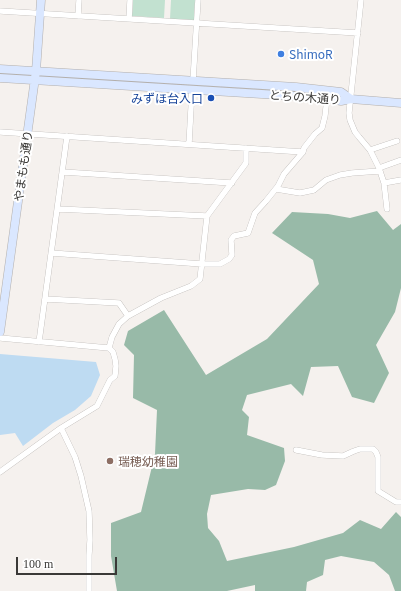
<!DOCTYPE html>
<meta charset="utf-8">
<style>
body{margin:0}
#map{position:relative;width:401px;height:591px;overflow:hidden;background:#f5f1ee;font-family:Georgia,serif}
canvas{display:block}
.scale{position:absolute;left:16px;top:557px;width:101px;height:18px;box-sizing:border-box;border:2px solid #3a3937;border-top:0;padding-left:5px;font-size:12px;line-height:14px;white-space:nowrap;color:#3a3937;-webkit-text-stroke:3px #fff;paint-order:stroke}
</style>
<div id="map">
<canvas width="401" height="591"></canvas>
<div class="scale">100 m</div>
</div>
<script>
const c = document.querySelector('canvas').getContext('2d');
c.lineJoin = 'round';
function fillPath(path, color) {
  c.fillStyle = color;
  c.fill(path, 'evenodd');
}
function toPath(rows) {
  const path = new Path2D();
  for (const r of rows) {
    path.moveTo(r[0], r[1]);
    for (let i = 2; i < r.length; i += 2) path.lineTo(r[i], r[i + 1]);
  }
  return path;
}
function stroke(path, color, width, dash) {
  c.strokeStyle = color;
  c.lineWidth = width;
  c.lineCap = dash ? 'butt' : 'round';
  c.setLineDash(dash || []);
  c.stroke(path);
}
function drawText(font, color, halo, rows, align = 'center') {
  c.font = font + ' Georgia,"Noto Sans JP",serif';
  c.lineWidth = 4;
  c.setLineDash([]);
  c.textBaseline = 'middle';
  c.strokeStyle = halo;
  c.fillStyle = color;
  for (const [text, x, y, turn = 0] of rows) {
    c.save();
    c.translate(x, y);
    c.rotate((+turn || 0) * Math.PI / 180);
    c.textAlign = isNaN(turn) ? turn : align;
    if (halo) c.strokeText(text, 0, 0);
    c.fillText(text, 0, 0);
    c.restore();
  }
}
const green = toPath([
 [133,0,165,0,164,18,132,16],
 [171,0,195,0,194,20,170,19]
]);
const forest = toPath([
 [377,211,393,230,401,224,401,288,395,312,376,345,389,373,374,403,352,397,338,366,311,367,303,396,291,384,247,395,242,410,249,417,247,435,284,448,285,461,276,485,265,490,248,489,211,495,207,514,208,528,219,541,227,561,294,547,343,533,360,520,381,529,396,512,401,517,401,591,395,591,389,575,374,562,341,556,325,560,323,575,307,582,306,591,255,591,255,585,227,591,117,591,111,556,111,523,141,512,155,454,157,410,133,398,134,355,124,345,128,331,164,310,206,375,267,339,319,284,313,260,272,233,292,212,328,214,350,218]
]);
const water = toPath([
 [0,354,96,362,100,375,91,396,75,410,53,423,23,446,15,433,0,435]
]);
const street = toPath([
 [361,0,349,113,350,120,355,132,359,137,370,150,379,168,384,183,387,209],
 [0,11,358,33],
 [78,16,79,0],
 [129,19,130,0],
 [193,81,198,0],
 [0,132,303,152],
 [189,144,192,90],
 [370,150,397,141],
 [379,168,401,160],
 [63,172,232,183],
 [384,183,401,180],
 [276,189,300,193,314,190,326,180,340,175,352,173,380,171],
 [58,209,207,216],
 [51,253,202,264,220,264,229,259,232,255,231,240,234,236,248,233,255,213,266,201,278,186,284,174,303,152,304,148,315,134,322,128,325,116,327,98],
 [45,299,119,303,128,316],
 [0,338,109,348,113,352,115,359,116,366,115,376,110,380,97,406,61,428,0,472],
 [39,342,67,136],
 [109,348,112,337,119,324,128,316,161,298,191,286,200,279,207,216,246,163,246,148],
 [61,428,75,457,81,476,89,511,90,540,89,555,89,591],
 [296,450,322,455,343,456,354,451,360,449,373,449,376,452,378,457,378,491,396,502,401,502]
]);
const secondary = toPath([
 [0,69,296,87,341,92,351,99],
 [0,78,327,98,341,101,351,99,401,103],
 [0,332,36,71,41,0]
]);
const markers = [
 [281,54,4,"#3f7fe0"],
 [211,98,4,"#1a4fb4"],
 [110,461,4,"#8d6e63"]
];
const shopNames = [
 ["ShimoR",289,54]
];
const streetNames = [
 ["とちの木通り",305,97,4],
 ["やまもも通り",23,166,-82]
];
const transitNames = [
 ["みずほ台入口",203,98]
];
const educationNames = [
 ["瑞穂幼稚園",118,461]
];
fillPath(green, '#c2e1d0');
fillPath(forest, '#98baa8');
fillPath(water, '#bedbf2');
stroke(street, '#b3afac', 6);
stroke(secondary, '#b3afac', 9);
stroke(street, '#fff', 5.5);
stroke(secondary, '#dae7ff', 8);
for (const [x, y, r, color] of markers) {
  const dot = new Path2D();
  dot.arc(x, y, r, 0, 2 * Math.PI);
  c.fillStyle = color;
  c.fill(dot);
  stroke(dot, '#fff', 1.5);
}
drawText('12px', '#366cbe', '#fff', shopNames, 'left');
drawText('12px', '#3a3937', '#fff', streetNames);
drawText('12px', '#164399', '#fff', transitNames, 'right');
drawText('12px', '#785e54', '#fff', educationNames, 'left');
</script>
